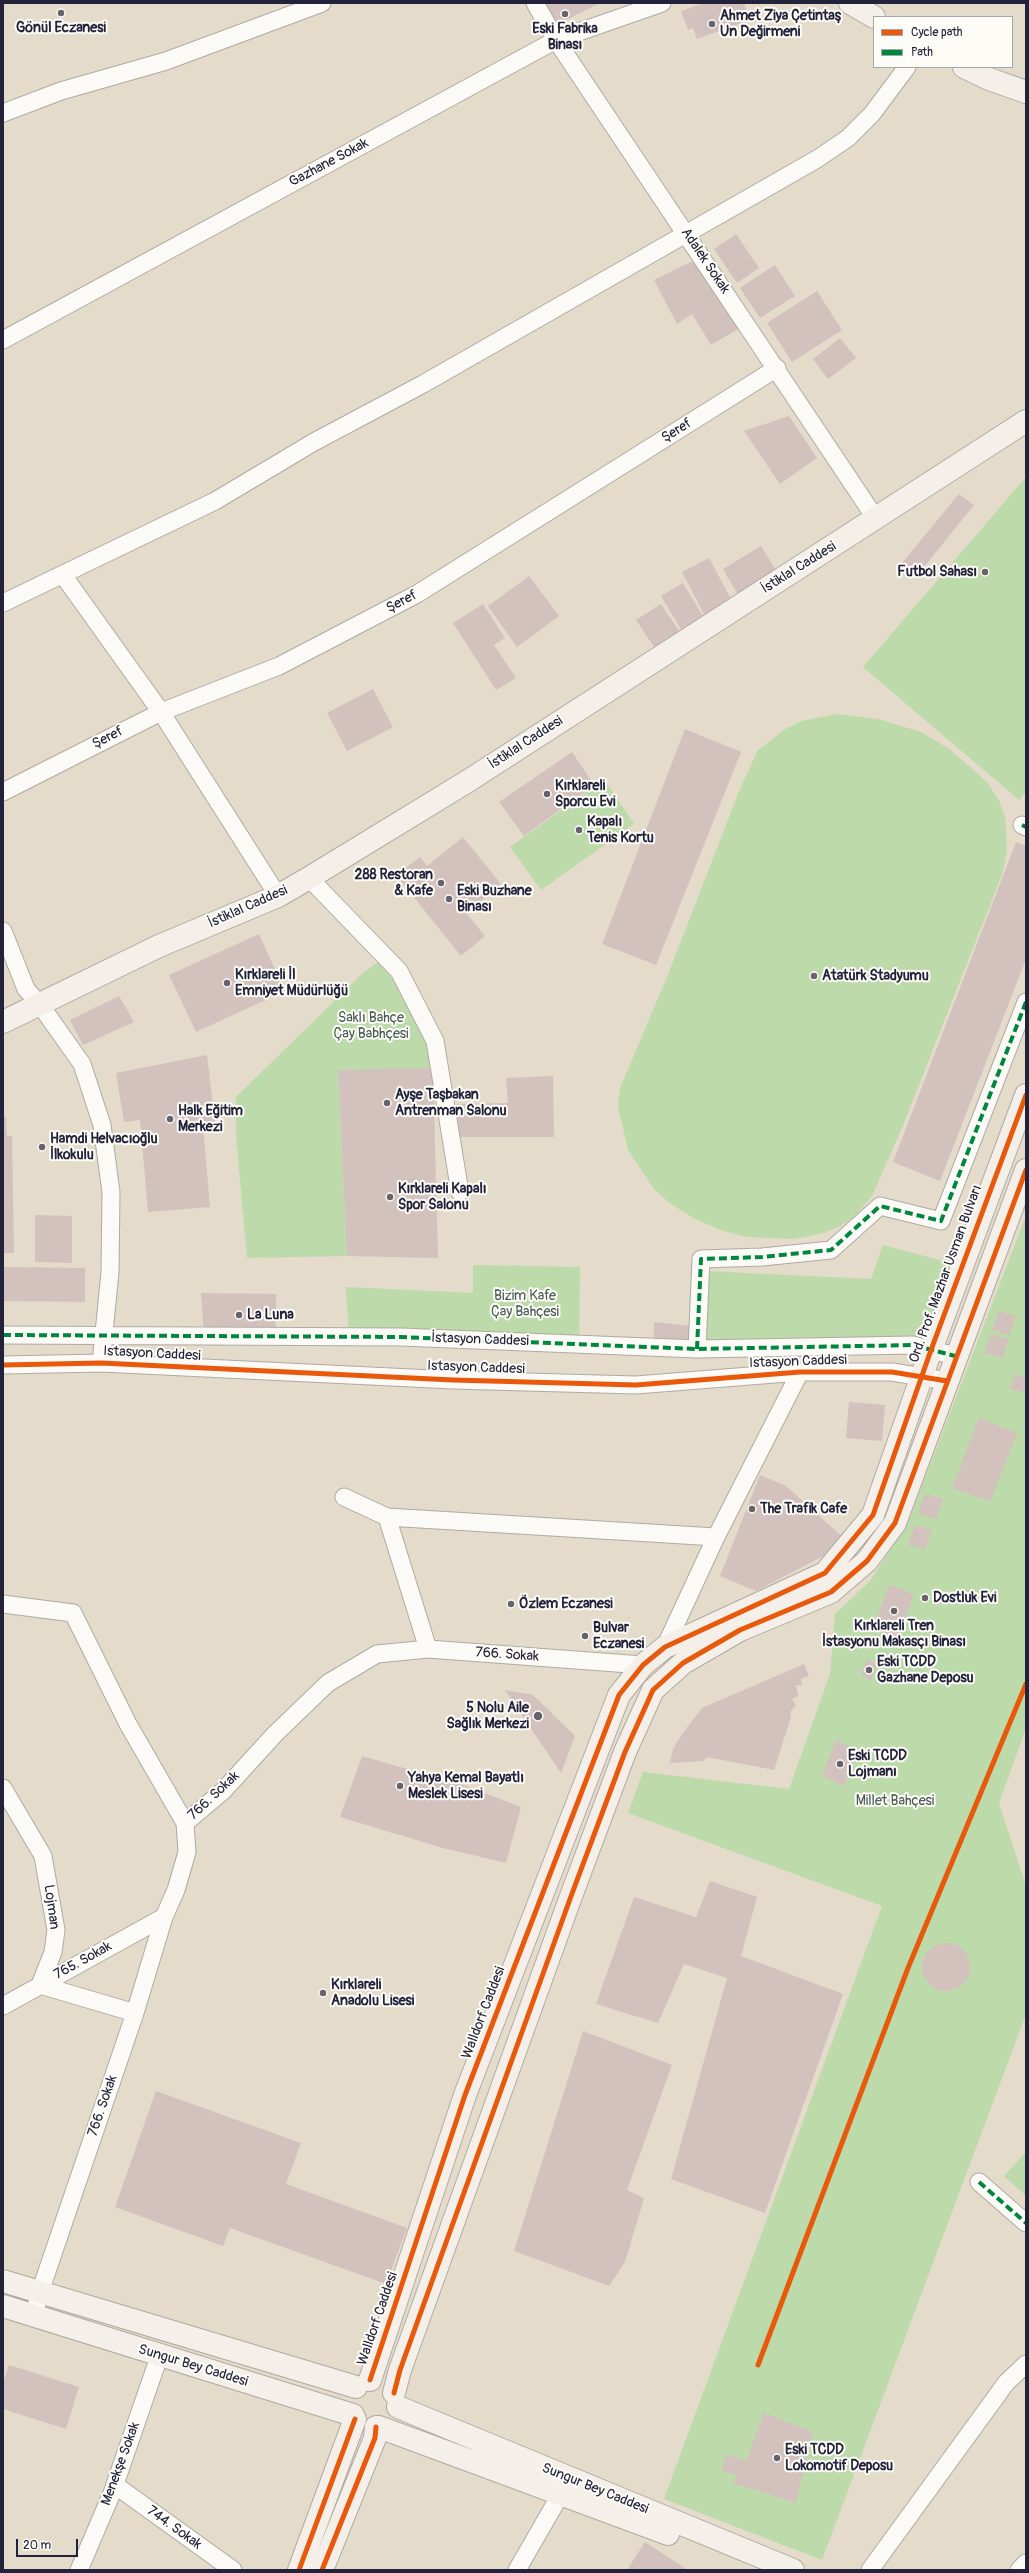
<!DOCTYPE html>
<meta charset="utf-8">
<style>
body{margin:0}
#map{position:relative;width:1029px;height:2573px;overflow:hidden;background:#e4dbca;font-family:Pangolin,sans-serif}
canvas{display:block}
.frame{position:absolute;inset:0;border:4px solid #22223b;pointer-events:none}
.legend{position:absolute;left:873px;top:16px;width:140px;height:52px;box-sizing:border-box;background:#fdfcf7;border:1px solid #a5a5ac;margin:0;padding:5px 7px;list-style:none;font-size:12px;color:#22223b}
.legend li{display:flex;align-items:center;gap:8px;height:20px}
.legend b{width:20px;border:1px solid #a5a5ac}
.scale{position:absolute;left:16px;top:2539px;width:62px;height:18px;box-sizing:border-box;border:2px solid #22223b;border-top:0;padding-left:5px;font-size:12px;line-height:14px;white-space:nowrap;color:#22223b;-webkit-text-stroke:3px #fdfcf7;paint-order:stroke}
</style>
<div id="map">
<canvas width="1029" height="2573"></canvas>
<div class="frame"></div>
<ul class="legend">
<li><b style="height:5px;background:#e8590c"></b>Cycle path</li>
<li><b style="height:5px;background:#00873e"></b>Path</li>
</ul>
<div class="scale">20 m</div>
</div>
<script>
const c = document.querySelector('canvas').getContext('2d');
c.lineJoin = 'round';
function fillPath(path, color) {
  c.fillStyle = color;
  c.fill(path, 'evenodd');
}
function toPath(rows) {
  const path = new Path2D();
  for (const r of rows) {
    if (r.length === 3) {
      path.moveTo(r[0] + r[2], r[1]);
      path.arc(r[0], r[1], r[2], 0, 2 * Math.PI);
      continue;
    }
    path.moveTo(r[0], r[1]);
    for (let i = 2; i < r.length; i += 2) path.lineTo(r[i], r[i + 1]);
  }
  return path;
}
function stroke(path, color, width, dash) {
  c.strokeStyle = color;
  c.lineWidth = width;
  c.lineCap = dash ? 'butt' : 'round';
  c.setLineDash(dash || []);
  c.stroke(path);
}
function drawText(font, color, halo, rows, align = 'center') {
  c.font = font + ' Pangolin,sans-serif';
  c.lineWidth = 4;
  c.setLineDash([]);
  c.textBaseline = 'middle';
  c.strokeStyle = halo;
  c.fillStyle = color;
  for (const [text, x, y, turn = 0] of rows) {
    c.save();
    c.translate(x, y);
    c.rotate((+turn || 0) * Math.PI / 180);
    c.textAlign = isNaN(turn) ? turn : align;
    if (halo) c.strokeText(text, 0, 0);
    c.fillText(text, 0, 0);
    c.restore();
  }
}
const green = toPath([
 [1026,477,1026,792,1019,800,863,667],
 [837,714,878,719,921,732,949,749,987,782,999,800,1005,817,1007,848,1003,872,902,1128,872,1196,855,1216,839,1227,820,1234,793,1239,747,1237,723,1231,693,1218,671,1204,654,1189,628,1150,618,1106,620,1088,667,977,740,789,758,750,787,728,801,721],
 [604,779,634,824,541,890,510,847],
 [378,962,401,990,424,1031,433,1068,338,1071,347,1256,247,1258,236,1135,236,1097,363,973],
 [1026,1216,1026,1728,999,1803,1026,1886,1026,2014,822,2560,664,2499,882,1906,628,1813,643,1772,789,1789,830,1674,835,1614,870,1581,908,1522],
 [883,1245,962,1266,931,1350,697,1349,704,1271,871,1279],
 [473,1265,580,1267,579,1344,349,1336,346,1287,473,1293],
 [1026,2152,1026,2196,1004,2176]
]);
const building = toPath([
 [545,3,600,3,556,25],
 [704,3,744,3,750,20,697,39,693,28,688,30,681,11],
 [736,234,759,268,737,283,714,249],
 [697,259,738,329,711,345,692,314,677,324,654,280],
 [775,265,795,296,760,318,740,288],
 [817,291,842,330,792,362,767,323],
 [840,338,856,358,828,379,813,359],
 [789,416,817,458,780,484,744,431],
 [959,494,974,505,916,577,901,564],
 [761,546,779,575,740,598,723,569],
 [709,558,731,599,704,614,682,572],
 [529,576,559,616,517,647,488,606],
 [683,583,704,618,682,631,661,596],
 [483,604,505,638,494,645,516,678,496,690,453,623],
 [661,604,681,634,656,650,636,620],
 [373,689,393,727,347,751,327,713],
 [685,729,741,752,656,965,602,944],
 [572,752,594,785,524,836,499,802],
 [463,837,501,884,466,913,485,936,461,956,396,875,420,857,427,866],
 [1016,842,1026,846,1026,959,940,1181,893,1162],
 [259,934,285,991,196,1032,169,975],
 [119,996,134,1022,83,1045,70,1020],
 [207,1055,215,1122,203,1126,210,1207,148,1212,140,1120,124,1122,116,1073],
 [433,1068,438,1258,347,1256,338,1070],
 [553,1076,554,1137,458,1137,456,1104,508,1103,506,1078],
 [3,1117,6,1117,7,1136,12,1136,14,1253,3,1253],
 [35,1215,72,1216,72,1263,35,1262],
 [3,1267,85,1268,85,1302,3,1301],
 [201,1293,276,1294,276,1336,204,1335],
 [999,1311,1016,1316,1009,1335,992,1330],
 [654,1322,691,1326,690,1348,654,1346],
 [991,1334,1009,1339,1002,1358,984,1353],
 [1015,1374,1026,1377,1026,1393,1010,1389],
 [849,1402,885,1405,882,1441,846,1438],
 [979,1418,1017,1433,990,1502,952,1488],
 [760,1475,786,1486,844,1538,837,1549,756,1591,720,1576],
 [925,1494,943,1499,936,1519,918,1513],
 [915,1525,932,1530,925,1550,908,1544],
 [889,1585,914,1594,898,1638,873,1629],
 [867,1659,877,1664,871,1680,861,1676],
 [804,1664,809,1676,801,1679,802,1685,796,1685,798,1696,792,1699,796,1706,790,1712,791,1717,774,1770,707,1757,703,1761,670,1763,673,1749,680,1737,702,1708],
 [505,1690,533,1695,575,1736,561,1773],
 [836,1740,858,1751,844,1786,822,1776],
 [362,1756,463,1785,521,1807,506,1863,443,1848,340,1817],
 [710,1881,757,1897,741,1956,843,1994,765,2213,671,2179,727,1978,684,1964,658,2023,596,2004,634,1897,696,1917],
 [946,1967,24],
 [583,2031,672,2065,627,2190,644,2198,625,2262,609,2286,514,2251],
 [156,2091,301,2143,286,2184,407,2228,386,2284,230,2228,223,2246,115,2207],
 [9,2365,79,2387,66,2429,3,2409,3,2383],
 [764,2413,813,2432,796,2503,733,2483,737,2476,721,2470,727,2454,746,2461],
 [645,2542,688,2570,627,2570]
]);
const street = toPath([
 [535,3,556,40,876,519],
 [3,113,61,91,166,61,322,3],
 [3,340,556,40,662,3],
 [63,575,161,712,278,896],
 [3,603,215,501,314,442,423,384,817,159,848,138,872,114,907,67],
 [3,792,161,712,279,666,417,594,777,368],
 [1022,825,1026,827],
 [309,878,399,971,435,1041,460,1192],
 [3,931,26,989,41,1006,82,1064,102,1125,111,1192,110,1272,101,1363],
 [3,1335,401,1337,697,1349,913,1345,955,1356],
 [697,1349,701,1259,762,1257,831,1250,880,1206,941,1221,1026,1002],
 [3,1365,101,1363,453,1380,636,1385,800,1372,892,1372,947,1381],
 [344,1497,387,1517,428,1649],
 [387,1517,716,1537],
 [3,1604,73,1613,128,1724,185,1823],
 [665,1647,716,1537,800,1372],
 [3,1788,43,1856,56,1930,53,1952,40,1985,135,2013],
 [3,2006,164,1917],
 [979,2182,1026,2223],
 [34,2315,40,2292,135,2013,164,1917,176,1890,187,1852,185,1823,223,1791,275,1734,328,1683,377,1654,428,1649,643,1665],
 [115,2485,233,2570],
 [79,2570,112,2493,159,2357],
 [517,2570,555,2504,558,2493],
 [870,2570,1006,2383,1026,2364],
 [1019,2570,1026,2563]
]);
const secondary = toPath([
 [850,3,874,17],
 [964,67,989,79,1026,92],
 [3,1022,159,946,278,896,309,878,468,781,1026,421],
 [3,2281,356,2387],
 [3,2306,353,2415],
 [370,2380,465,2095,619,1695,643,1665,665,1647,825,1573,873,1515,931,1350,1026,1095],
 [394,2393,400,2370,570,1899,625,1752,653,1690,683,1663,740,1630,831,1592,867,1561,895,1523,1026,1170],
 [398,2407,793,2570],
 [379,2427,668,2534],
 [299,2570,355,2419],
 [322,2570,375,2438,376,2427]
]);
const quiet = toPath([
 [1022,825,1026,827],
 [3,1335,401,1337,697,1349,913,1345,955,1356],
 [697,1349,701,1259,762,1257,831,1250,880,1206,941,1221,1026,1002],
 [979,2182,1026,2223]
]);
const cycleway = toPath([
 [3,1365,101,1363,453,1380,636,1385,800,1372,892,1372,947,1381],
 [758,2365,908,1968,1026,1684],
 [370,2380,465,2095,619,1695,643,1665,665,1647,825,1573,873,1515,931,1350,1026,1095],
 [394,2393,400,2370,570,1899,625,1752,653,1690,683,1663,740,1630,831,1592,867,1561,895,1523,1026,1170],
 [299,2570,355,2419],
 [322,2570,375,2438,376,2427]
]);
const markers = [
 [61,13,4,"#66636d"],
 [565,14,4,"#66636d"],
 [712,24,4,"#66636d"],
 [985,572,4,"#66636d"],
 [547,794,4,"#66636d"],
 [579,830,4,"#66636d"],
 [441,883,4,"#66636d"],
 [449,899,4,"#66636d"],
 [814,976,4,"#66636d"],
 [227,983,4,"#66636d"],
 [387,1103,4,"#66636d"],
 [170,1119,4,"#66636d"],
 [42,1147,4,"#66636d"],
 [390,1197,4,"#66636d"],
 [239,1315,4,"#66636d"],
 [752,1509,4,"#66636d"],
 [925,1598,4,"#66636d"],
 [511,1604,4,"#66636d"],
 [894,1611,4,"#66636d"],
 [585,1636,4,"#66636d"],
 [869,1670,4,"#66636d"],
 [538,1716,5,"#66636d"],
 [840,1764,4,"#66636d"],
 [400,1786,4,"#66636d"],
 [323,1993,4,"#66636d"],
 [777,2458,4,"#66636d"]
];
const poiNames = [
 ["Ahmet Ziya Çetintaş",720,16],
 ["Un Değirmeni",720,32],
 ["Gönül Eczanesi",61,28,"center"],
 ["Eski Fabrika",565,29,"center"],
 ["Binası",565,45,"center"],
 ["Futbol Sahası",977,572,"right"],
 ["Kırklareli",555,786],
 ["Sporcu Evi",555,802],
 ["Kapalı",587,822],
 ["Tenis Kortu",587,838],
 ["288 Restoran",433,875,"right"],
 ["& Kafe",433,891,"right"],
 ["Eski Buzhane",457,891],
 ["Binası",457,907],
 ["Kırklareli İl",235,975],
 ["Emniyet Müdürlüğü",235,991],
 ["Atatürk Stadyumu",822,976],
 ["Ayşe Taşbakan",395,1095],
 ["Antrenman Salonu",395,1111],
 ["Halk Eğitim",178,1111],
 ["Merkezi",178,1127],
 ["Hamdi Helvacıoğlu",50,1139],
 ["İlkokulu",50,1155],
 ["Kırklareli Kapalı",398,1189],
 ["Spor Salonu",398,1205],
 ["La Luna",247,1315],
 ["The Trafik Cafe",760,1509],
 ["Dostluk Evi",933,1598],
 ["Özlem Eczanesi",519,1604],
 ["Kırklareli Tren",894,1626,"center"],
 ["İstasyonu Makasçı Binası",894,1642,"center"],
 ["Bulvar",593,1628],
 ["Eczanesi",593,1644],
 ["Eski TCDD",877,1662],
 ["Gazhane Deposu",877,1678],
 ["5 Nolu Aile",529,1708,"right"],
 ["Sağlık Merkezi",529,1724,"right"],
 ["Eski TCDD",848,1756],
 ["Lojmanı",848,1772],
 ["Yahya Kemal Bayatlı",408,1778],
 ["Meslek Lisesi",408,1794],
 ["Kırklareli",331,1985],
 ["Anadolu Lisesi",331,2001],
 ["Eski TCDD",785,2450],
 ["Lokomotif Deposu",785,2466]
];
const streetNames = [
 ["Gazhane Sokak",329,163,-28],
 ["Adalek Sokak",705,261,56],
 ["Şeref",677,431,-32],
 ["İstiklal Caddesi",799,568,-32],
 ["Şeref",402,602,-28],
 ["Şeref",108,738,-27],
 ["İstiklal Caddesi",526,743,-33],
 ["İstiklal Caddesi",248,907,-24],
 ["Ord. Prof. Mazhar Usman Bulvarı",946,1274,-70],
 ["İstasyon Caddesi",480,1340,2],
 ["Istasyon Caddesi",152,1354,3],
 ["Istasyon Caddesi",798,1362,-2],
 ["Istasyon Caddesi",476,1368,2],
 ["766. Sokak",507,1655,4],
 ["766. Sokak",214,1796,-43],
 ["Lojman",51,1907,82],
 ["765. Sokak",83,1961,-29],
 ["Walldorf Caddesi",484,2013,-69],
 ["766. Sokak",103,2106,-71],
 ["Walldorf Caddesi",378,2319,-71],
 ["Sungur Bey Caddesi",193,2366,17],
 ["Menekşe Sokak",121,2464,-70],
 ["Sungur Bey Caddesi",595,2489,22],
 ["744. Sokak",174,2528,36]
];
const parkNames = [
 ["Saklı Bahçe",371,1018],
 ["Çay Babhçesi",371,1034],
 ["Bizim Kafe",525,1296],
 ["Çay Bahçesi",525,1312],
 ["Millet Bahçesi",895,1801]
];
fillPath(green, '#bcdaaa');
fillPath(building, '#d3c1be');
stroke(street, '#afaaa2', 19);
stroke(secondary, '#afaaa2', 24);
stroke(street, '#fbfaf7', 17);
stroke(secondary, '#f4f0e9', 22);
stroke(quiet, '#00873e', 4, [8, 4]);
stroke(cycleway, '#e8590c', 5);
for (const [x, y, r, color] of markers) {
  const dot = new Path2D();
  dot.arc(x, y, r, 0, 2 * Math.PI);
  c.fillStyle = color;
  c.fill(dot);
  stroke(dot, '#fdfcf7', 1.5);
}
drawText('bold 14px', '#22223b', '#fdfcf7', poiNames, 'left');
drawText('14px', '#22223b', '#fdfcf7', streetNames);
drawText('14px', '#475954', '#fdfcf7', parkNames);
</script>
